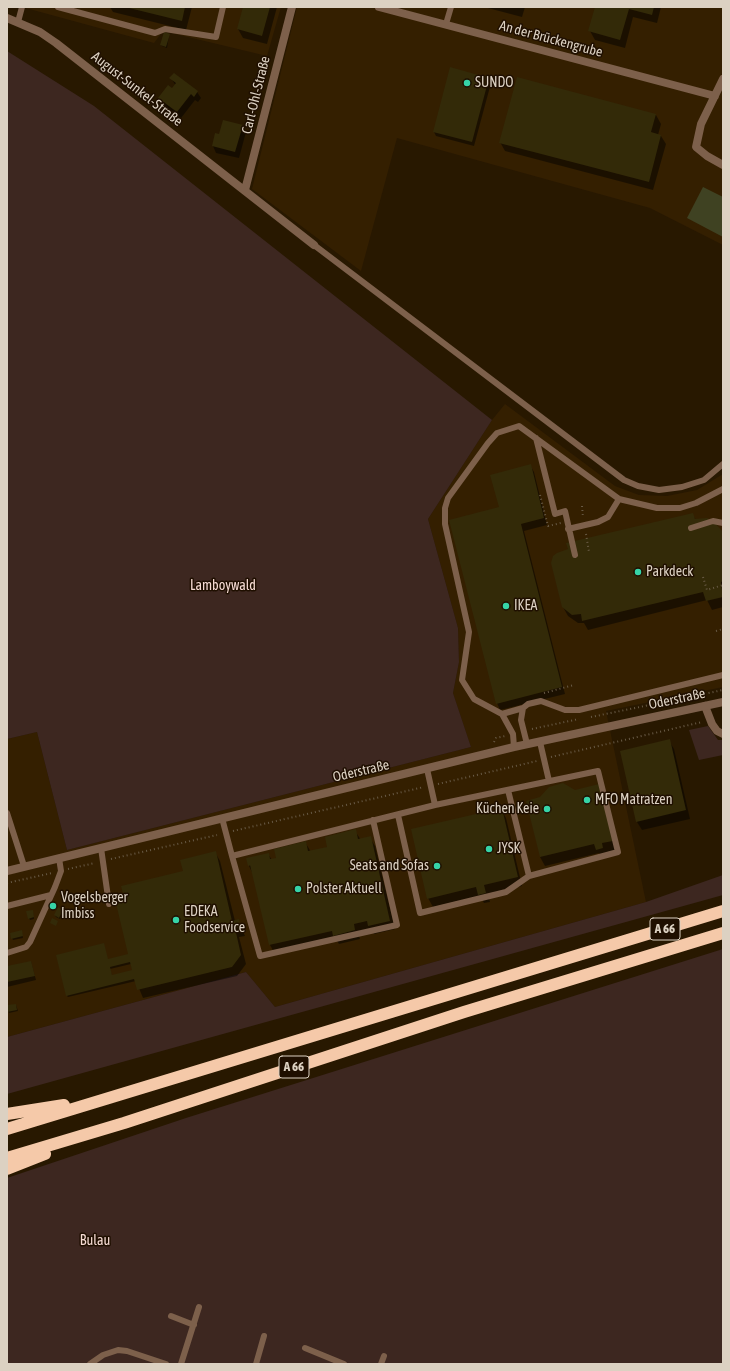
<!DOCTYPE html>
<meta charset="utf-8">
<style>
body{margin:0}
#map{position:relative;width:730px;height:1371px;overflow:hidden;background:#281800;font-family:"Asap Condensed",sans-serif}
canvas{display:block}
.frame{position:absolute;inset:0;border:8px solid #dcd1c2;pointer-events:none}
</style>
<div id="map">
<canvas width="730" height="1371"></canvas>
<div class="frame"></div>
</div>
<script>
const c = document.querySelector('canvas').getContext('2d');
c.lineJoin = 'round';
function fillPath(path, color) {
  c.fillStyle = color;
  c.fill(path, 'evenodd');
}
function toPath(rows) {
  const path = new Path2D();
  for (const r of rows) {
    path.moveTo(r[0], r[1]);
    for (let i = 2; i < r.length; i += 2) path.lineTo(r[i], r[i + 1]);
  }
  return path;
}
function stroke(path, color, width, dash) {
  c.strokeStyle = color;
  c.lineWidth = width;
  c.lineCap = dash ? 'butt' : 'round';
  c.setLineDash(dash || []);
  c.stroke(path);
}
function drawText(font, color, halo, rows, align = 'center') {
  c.font = font + ' "Asap Condensed",sans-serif';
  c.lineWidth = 3;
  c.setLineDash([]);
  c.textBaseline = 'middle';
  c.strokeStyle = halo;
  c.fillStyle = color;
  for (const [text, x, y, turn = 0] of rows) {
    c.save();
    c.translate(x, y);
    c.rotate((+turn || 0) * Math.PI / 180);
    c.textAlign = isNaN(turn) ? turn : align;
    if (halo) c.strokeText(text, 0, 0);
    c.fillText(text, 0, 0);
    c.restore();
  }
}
const built = toPath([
 [22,7,281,7,267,56,163,31,154,43],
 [297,7,723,7,723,245,650,208,397,138,361,271,252,189],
 [505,404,615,486,639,495,667,496,697,490,723,474,723,687,606,711,646,902,275,1007,246,972,7,1037,7,739,37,732,67,850,471,747,453,693,459,662,458,628,428,519,492,420]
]);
const green = toPath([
 [7,51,94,106,492,420,428,519,458,628,459,662,453,693,471,747,67,850,37,732,7,739],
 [708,726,718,740,723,740,723,755,699,760,689,730],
 [723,875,723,895,7,1094,7,1037,246,972,275,1007,646,902],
 [723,949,723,1364,7,1364,7,1178,186,1118]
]);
const water = toPath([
 [703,187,723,197,723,237,687,218]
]);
const shadow = toPath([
 [110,7,192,7,186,30,113,12],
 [244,7,277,7,267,44,243,38,238,29],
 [484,7,525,7,522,17],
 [596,7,661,7,657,23,633,17,625,48,595,40,590,31],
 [169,35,167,48,162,46,161,45],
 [171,78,197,92,201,98,198,102,195,100,181,118,163,104,160,98,176,86],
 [489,79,491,83,474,146,436,136,434,132],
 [656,115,661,124,658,135,661,136,666,144,653,190,505,151,500,142],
 [242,125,246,132,239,158,216,153,213,146,216,134,220,135],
 [530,465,534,472,547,525,524,531,565,694,500,710,497,703,500,508],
 [692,514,696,520,713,522,723,534,723,607,712,610,707,600,588,630,584,623,578,623,568,616,563,607],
 [669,741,674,749,690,819,642,830,637,822],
 [599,785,617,850,602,858,599,853,545,866,540,857],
 [501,809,506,818,522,886,488,894,490,902,484,903,480,896,433,907,428,898],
 [355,831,361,840,370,838,375,846,395,929,374,934,372,930,358,933,360,939,339,944,336,939,275,954,270,945,253,874,249,866,268,854,272,860,277,858,305,842,311,852,329,847],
 [215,852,220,861,235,921,238,920,245,936,239,937,246,964,237,976,143,998,136,981,68,997,67,996,108,960,129,955,125,898,184,872],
 [131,964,134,975,112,976,110,969],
 [62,911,63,912,60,919,56,917,55,915],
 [33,913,34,919,30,920,29,918],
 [22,933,23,938,13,940,12,938],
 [31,962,36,980,7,987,7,967],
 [16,1005,18,1011,9,1013,7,1006]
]);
const building = toPath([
 [125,7,185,7,182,21],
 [243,7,270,7,262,36,237,29],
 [595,7,654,7,652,15,629,9,620,40,588,31],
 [164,32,170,34,166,47,160,45],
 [450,67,489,78,472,142,433,132],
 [174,73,198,91,194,97,191,94,177,112,158,98,168,85,172,88,176,83,169,78],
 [517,77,656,114,651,132,661,135,649,182,499,143],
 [223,120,243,125,235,152,212,146,215,133,219,134],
 [531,464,544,518,521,524,562,687,496,704,449,520,499,507,490,475],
 [693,513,695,519,707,518,713,521,723,532,723,581,721,582,723,597,706,601,703,592,582,621,581,614,572,615,562,607,551,563,553,556,557,553,568,549,566,543],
 [670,739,686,810,636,822,620,751],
 [563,783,575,790,599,784,613,841,602,843,603,848,596,850,594,844,540,857,526,801,540,797,549,787],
 [502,808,518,877,484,885,486,893,478,895,476,887,427,899,411,829],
 [356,829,358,839,371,836,390,921,368,926,367,921,354,924,355,930,333,936,332,931,269,945,250,865,248,866,246,858,269,853,270,859,276,858,274,849,306,841,308,851,327,847,325,837],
 [216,851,232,921,239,919,240,927,235,928,241,955,232,967,137,990,134,979,66,996,56,955,104,943,108,959,128,954,115,899,124,897,121,886,183,871,180,860],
 [130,962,132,970,112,975,110,967],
 [58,907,63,910,59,918,54,915],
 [33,910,34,917,28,919,26,911],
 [52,918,58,921,56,926,50,923],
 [22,930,23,936,11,939,10,933],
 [31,961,35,976,7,982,7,966],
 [16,1004,17,1010,7,1012,7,1005]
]);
const path = toPath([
 [540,495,548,526,561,523],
 [582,506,583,517],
 [586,534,589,552],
 [703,577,707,590,723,585],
 [716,631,723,629],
 [544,693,574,685],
 [591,717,723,690],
 [532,729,579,719],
 [494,742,496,738,505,736],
 [551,757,702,722],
 [438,784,537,761],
 [233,831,424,787],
 [111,859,217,835],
 [68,869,95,863],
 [7,883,52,873]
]);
const service = toPath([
 [58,7,155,33,165,29,216,37,223,7],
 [18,22,22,7],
 [446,24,451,7],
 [314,245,624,480,638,486,659,490,682,487,704,480,723,464],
 [536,438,555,514,565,511,575,555],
 [691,528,713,521,723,523],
 [568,529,598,522,608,517,619,499],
 [502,714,523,708],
 [540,742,549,781],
 [527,744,521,720,523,708,528,704,541,701,565,710,579,710,723,675],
 [514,747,513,734,502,714,474,699,462,680,469,632,445,524,445,508,448,498,488,443,497,433,519,426,619,499,657,508,680,508,696,503,723,489],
 [427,769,435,805],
 [508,790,529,876],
 [7,813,24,866],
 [222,818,232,856,435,805,598,771,618,852,529,876,506,892,420,913,398,815],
 [101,848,109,904],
 [232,856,260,956,397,925,373,820],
 [7,906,51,895],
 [7,953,26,947,30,942,55,887,61,871,59,858],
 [171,1316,194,1325],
 [305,1348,344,1364],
 [90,1364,103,1355,118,1350,127,1351,166,1364],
 [181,1364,199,1307],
 [256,1364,264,1336],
 [381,1364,384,1356]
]);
const minor = toPath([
 [379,7,715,96],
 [7,18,40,32,56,43,314,245],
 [723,79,701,124,696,147,707,156,723,165],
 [245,190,292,7],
 [705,706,712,724,717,731,723,734]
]);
const tertiary = toPath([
 [7,871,514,747,723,702]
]);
const motorway = toPath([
 [7,1114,64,1105],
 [7,1129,723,911],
 [7,1158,124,1123,464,1012,723,933],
 [7,1169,45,1154]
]);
const markers = [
 [467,83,4,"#36d4a7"],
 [638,572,4,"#36d4a7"],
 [506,606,4,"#36d4a7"],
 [587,800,4,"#36d4a7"],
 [547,809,4,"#36d4a7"],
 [489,849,4,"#36d4a7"],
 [437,866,4,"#36d4a7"],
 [298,889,4,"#36d4a7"],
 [53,906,4,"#36d4a7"],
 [176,920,4,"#36d4a7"]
];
const shields = [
 [665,929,30],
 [294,1067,30]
];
const shieldNames = [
 ["A 66",665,929],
 ["A 66",294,1067]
];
const streetNames = [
 ["An der Brückengrube",551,39,15],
 ["August-Sunkel-Straße",137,89,38],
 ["Carl-Ohl-Straße",256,95,-76],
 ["Oderstraße",677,699,-12],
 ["Oderstraße",361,771,-13]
];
const poiNames = [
 ["SUNDO",475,83],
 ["Parkdeck",646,572],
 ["IKEA",514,606],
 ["MFO Matratzen",595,800],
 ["Küchen Keie",539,809,"right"],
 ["JYSK",497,849],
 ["Seats and Sofas",429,866,"right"],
 ["Polster Aktuell",306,889],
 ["Vogelsberger",61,898],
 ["Imbiss",61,914],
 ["EDEKA",184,912],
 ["Foodservice",184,928]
];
const parkNames = [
 ["Lamboywald",223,586],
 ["Bulau",95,1241]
];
fillPath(built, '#341f00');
fillPath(green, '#3d2720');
fillPath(water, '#3f4222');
fillPath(shadow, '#0007');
fillPath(building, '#332a08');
stroke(path, '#685a45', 2, [1, 3]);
stroke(service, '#7d604b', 6);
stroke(minor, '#7d604b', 8);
stroke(tertiary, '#7d604b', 8);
stroke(motorway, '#f5c9a9', 12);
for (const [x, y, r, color] of markers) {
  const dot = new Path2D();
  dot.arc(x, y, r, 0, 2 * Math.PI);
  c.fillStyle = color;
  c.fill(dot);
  stroke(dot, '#1f0f00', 1.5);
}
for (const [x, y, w] of shields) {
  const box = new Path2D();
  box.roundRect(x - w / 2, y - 11, w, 22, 3);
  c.fillStyle = '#1f0f00';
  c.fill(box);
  stroke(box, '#dcd1c2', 1);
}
drawText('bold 13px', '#dcd1c2', null, shieldNames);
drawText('14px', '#dcd1c2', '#1f0f00', streetNames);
drawText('14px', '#dcd1c2', '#1f0f00', poiNames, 'left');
drawText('14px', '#f6dbd3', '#1f0f00', parkNames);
</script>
